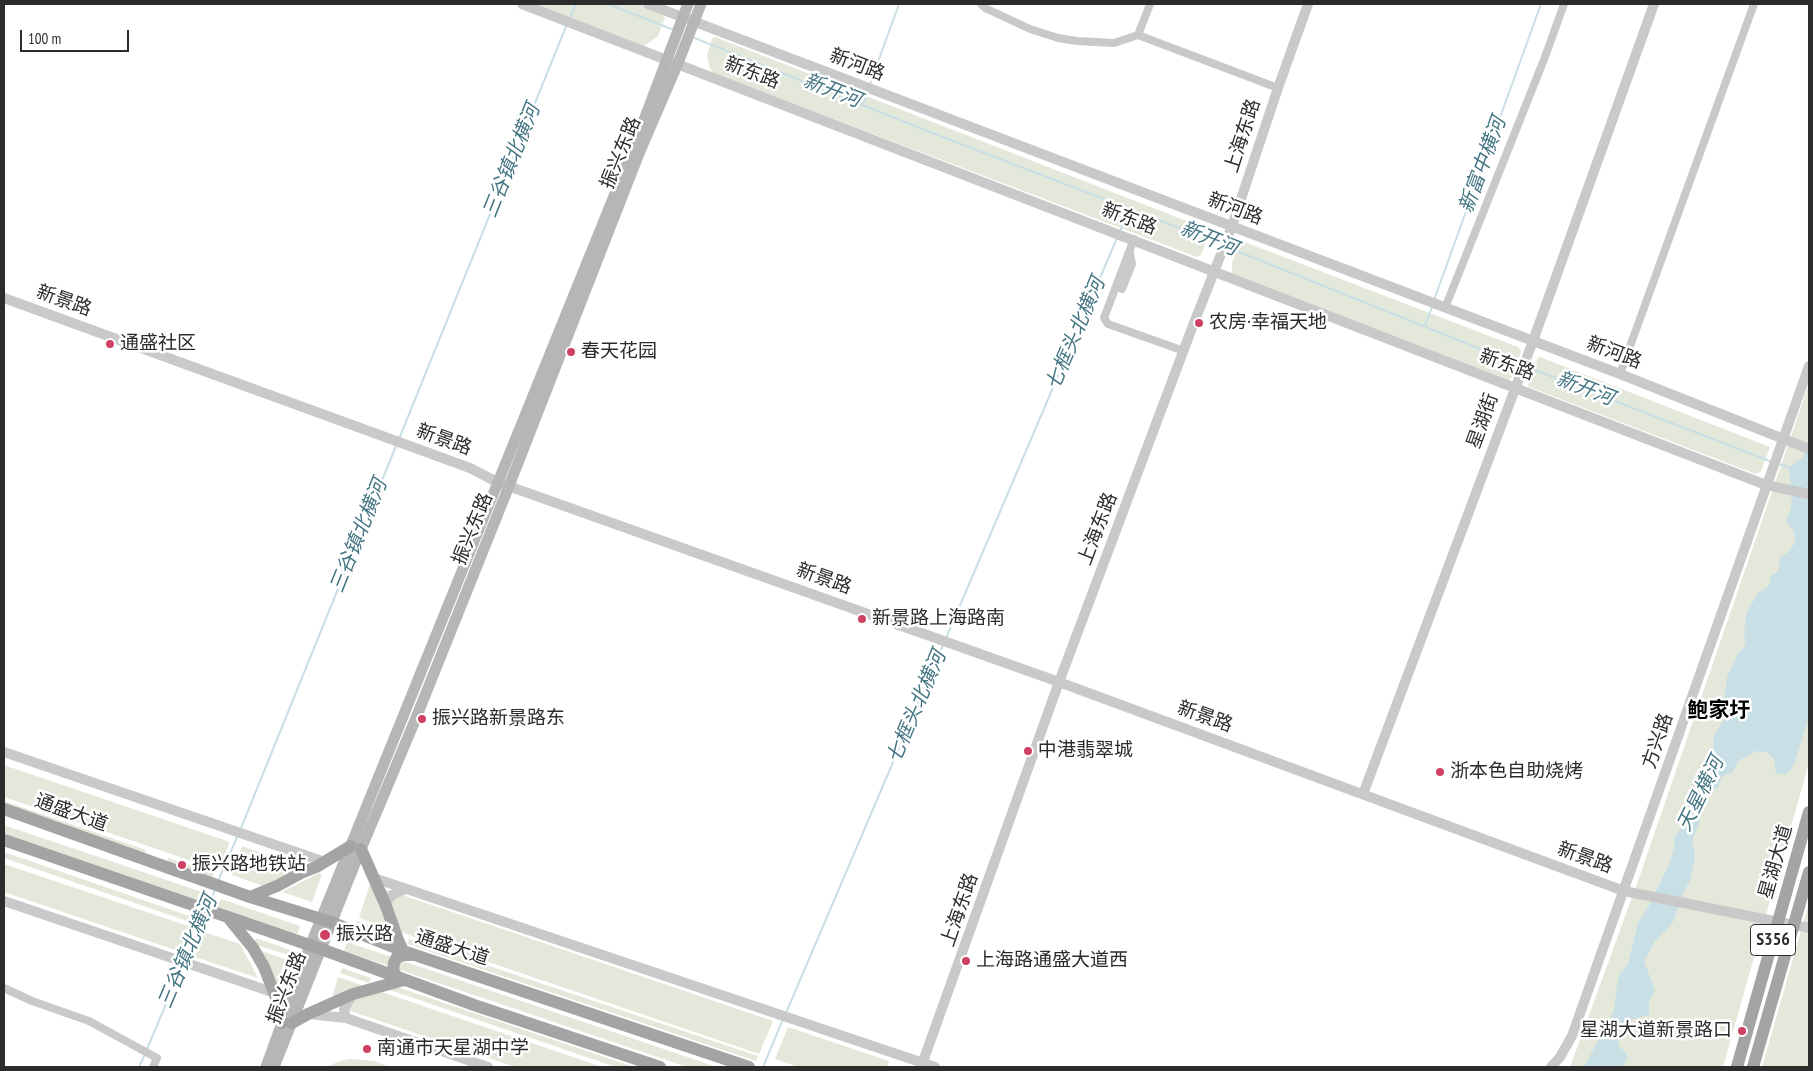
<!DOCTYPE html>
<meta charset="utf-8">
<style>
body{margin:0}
#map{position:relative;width:1813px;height:1071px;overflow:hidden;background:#fff;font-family:"PT Sans Narrow",sans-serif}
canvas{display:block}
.frame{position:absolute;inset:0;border:5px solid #2c2c2c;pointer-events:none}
.scale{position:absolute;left:20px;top:30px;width:109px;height:22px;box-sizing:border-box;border:2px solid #2c2c2c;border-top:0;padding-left:6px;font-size:15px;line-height:18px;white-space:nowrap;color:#2c2c2c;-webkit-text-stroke:4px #fff;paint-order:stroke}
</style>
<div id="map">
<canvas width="1813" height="1071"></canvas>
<div class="frame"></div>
<div class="scale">100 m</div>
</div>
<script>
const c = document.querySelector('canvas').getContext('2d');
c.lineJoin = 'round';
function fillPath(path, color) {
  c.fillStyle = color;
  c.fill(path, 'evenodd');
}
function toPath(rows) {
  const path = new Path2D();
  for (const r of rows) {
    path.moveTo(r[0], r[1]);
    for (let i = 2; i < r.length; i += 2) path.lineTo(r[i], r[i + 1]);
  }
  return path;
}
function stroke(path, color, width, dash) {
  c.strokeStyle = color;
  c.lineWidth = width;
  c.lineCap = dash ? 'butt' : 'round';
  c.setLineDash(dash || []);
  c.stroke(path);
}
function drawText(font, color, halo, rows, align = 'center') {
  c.font = font + ' "PT Sans Narrow","Noto Sans SC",sans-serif';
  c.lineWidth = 5;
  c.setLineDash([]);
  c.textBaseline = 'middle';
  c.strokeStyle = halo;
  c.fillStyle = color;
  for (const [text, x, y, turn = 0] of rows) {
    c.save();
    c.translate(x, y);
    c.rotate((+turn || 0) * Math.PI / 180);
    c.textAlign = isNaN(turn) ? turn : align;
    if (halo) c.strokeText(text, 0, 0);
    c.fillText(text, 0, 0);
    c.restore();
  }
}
const green = toPath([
 [535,4,640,4,660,12,665,18,658,36,644,46],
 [715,37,1207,229,1209,233,1201,255,1197,257,713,73,710,69,707,55,712,39],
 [1242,241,1518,347,1521,351,1511,378,1508,380,1232,273,1232,263,1239,245],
 [1538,357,1540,357,1770,447,1761,471,1756,474,1529,387,1528,385],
 [1809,384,1809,763,1723,1067,1570,1067,1638,881],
 [4,765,230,842,218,870,4,797],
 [4,801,146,850,144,856,4,808],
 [4,825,205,893,202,902,4,835],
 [242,846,303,867,266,887,232,875],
 [4,852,195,918,193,923,4,858],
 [168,858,214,873,212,879,167,863],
 [4,864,194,928,184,953,4,892],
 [319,873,322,874,312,902,282,892],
 [370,884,773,1021,759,1054,359,918],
 [221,899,300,926,297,935,217,907],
 [1809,903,1809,1067,1762,1067],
 [357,921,390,932,388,938,355,927],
 [204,932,240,944,258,978,195,957],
 [256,938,290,950,288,955,254,944],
 [409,939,758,1056,756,1061,407,944],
 [347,942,392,957,389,966,344,951],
 [259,950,285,959,277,985],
 [400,960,717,1067,687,1067,397,969],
 [342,968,371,978,369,983,340,973],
 [338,977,602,1067,515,1067,330,1004],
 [391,985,634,1067,616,1067,390,990],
 [788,1027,889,1061,887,1067,798,1067,775,1059],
 [349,1059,374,1061,390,1067,326,1067,340,1061]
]);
const water = toPath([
 [1809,438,1809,717,1795,762,1791,770,1785,775,1776,773,1774,759,1767,752,1757,751,1738,761,1732,773,1722,776,1718,787,1707,792,1701,808,1699,824,1692,841,1695,856,1690,881,1684,891,1672,924,1655,941,1644,961,1655,991,1649,1001,1649,1015,1633,1019,1619,1031,1618,1045,1626,1053,1627,1060,1621,1067,1584,1067,1614,1011,1617,985,1620,973,1628,964,1638,923,1649,906,1670,862,1675,845,1673,839,1681,828,1682,814,1690,802,1689,793,1705,775,1706,762,1713,749,1714,736,1727,714,1723,706,1727,678,1737,655,1746,644,1744,633,1747,612,1758,593,1769,586,1771,576,1778,572,1780,558,1788,552,1795,543,1794,531,1786,521,1791,508,1792,492,1789,468,1803,457]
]);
const stream = toPath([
 [608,4,674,30],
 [570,18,576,4],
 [692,37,935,134,1221,244],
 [870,84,899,4],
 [863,105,868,91],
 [1120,231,1130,208],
 [1227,247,1520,365],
 [1434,300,1541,4],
 [1425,326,1432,307],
 [1527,367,1772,462],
 [399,439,567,24],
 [1779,464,1791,468],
 [946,638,1117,238],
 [241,828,396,446],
 [218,881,238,835],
 [209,904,215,890],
 [185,960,205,913],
 [786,1013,943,645],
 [147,1049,182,966],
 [139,1067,145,1054],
 [763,1067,783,1019]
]);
const minor = toPath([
 [981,4,985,8,1030,29,1058,38,1077,41,1114,43,1138,35],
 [1150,4,1138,35,1278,88],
 [1134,239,1104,318,1108,324,1184,351],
 [1122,289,1132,264,1130,253],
 [1445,308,1545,57,1564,4],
 [1620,374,1754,4],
 [4,988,32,1001,89,1021,157,1058,153,1067]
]);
const tertiary = toPath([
 [522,4,1766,485,1809,494],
 [648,4,1620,374,1809,449],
 [4,298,470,468,497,482,1059,682,1624,891,1809,928],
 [4,752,325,862],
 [1363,794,1533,341,1654,4],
 [374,878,935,1067],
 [4,901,275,993],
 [386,906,389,898,395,893,406,889],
 [309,1014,346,1018,488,1067],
 [346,1018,344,1009,353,994],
 [921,1067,1059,682,1192,328,1232,226,1278,88,1308,4],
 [1551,1067,1560,1057,1572,1036,1809,366]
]);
const secondary = toPath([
 [266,1067,310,946,631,154,688,4],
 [274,1067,356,861,416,718,509,486,640,151,678,63,701,4]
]);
const primary = toPath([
 [4,809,250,897,331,922,403,951,749,1067],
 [4,840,321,949,474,1005,660,1067],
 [361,849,386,906,398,940,403,951],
 [250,897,277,886,301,873,316,867,351,846],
 [230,920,253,948,264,967,280,1008,282,1023],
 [397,977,393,970,394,963,397,957,405,955,412,955],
 [292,1023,308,1014,353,994,404,980],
 [1737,1067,1809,812],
 [1753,1067,1809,872]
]);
const markers = [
 [1199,323,5,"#cf4163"],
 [110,344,5,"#cf4163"],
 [571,352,5,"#cf4163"],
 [862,619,5,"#cf4163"],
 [422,719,5,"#cf4163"],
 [1028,751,5,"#cf4163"],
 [1440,772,5,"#cf4163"],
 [182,865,5,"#cf4163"],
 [325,935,6,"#cf4163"],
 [966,961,5,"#cf4163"],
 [1742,1031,5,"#cf4163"],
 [367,1049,5,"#cf4163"]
];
const shields = [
 [1773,940,45]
];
const shieldNames = [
 ["S356",1773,940]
];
const streetNames = [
 ["新河路",857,65,21],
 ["新东路",752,73,21],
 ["上海东路",1243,136,-72],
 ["振兴东路",621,153,-68],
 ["新河路",1235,209,21],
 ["新东路",1129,219,21],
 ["新景路",64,301,20],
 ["新河路",1614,353,21],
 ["新东路",1507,365,20],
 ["星湖街",1483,421,-70],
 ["新景路",444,440,20],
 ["振兴东路",473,529,-68],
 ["上海东路",1098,529,-69],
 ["新景路",824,579,20],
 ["新景路",1205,717,20],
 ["方兴路",1658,741,-71],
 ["通盛大道",71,813,20],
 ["新景路",1585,858,20],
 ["星湖大道",1776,862,-74],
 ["上海东路",960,910,-71],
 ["通盛大道",452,948,18],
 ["振兴东路",287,988,-69]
];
const poiNames = [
 ["农房·幸福天地",1209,323],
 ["通盛社区",120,344],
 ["春天花园",581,352],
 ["新景路上海路南",872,619],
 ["振兴路新景路东",432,719],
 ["中港翡翠城",1038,751],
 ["浙本色自助烧烤",1450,772],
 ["振兴路地铁站",192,865],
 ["振兴路",336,935],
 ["上海路通盛大道西",976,961],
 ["星湖大道新景路口",1732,1031,"right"],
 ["南通市天星湖中学",377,1049]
];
const waterNames = [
 ["新开河",832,91,21],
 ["三谷镇北横河",512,161,-68],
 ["新富中横河",1483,165,-70],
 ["新开河",1209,239,22],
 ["七框头北横河",1076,334,-67],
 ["新开河",1585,389,21],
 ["三谷镇北横河",359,536,-68],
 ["七框头北横河",917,707,-67],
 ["天星横河",1701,794,-64],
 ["三谷镇北横河",188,952,-67]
];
const quarterNames = [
 ["鲍家圩",1719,711]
];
fillPath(green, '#e4e8da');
fillPath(water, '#c8dfe6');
stroke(stream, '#c8dfe6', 2);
stroke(minor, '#c9c9c9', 8);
stroke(tertiary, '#c9c9c9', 10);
stroke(secondary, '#b6b6b6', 11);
stroke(primary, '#a4a4a4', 12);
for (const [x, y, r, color] of markers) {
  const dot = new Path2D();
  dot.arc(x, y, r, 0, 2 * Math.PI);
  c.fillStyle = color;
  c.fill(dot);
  stroke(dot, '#fff', 2);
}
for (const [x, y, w] of shields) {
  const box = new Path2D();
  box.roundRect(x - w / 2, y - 15.5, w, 31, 4);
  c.fillStyle = '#fff';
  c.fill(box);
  stroke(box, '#2c2c2c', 1);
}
drawText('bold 18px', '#2c2c2c', null, shieldNames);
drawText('19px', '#2c2c2c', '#fff', streetNames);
drawText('19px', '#2c2c2c', '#fff', poiNames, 'left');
drawText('italic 20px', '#447583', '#fff', waterNames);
drawText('bold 21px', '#000', '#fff', quarterNames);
</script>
